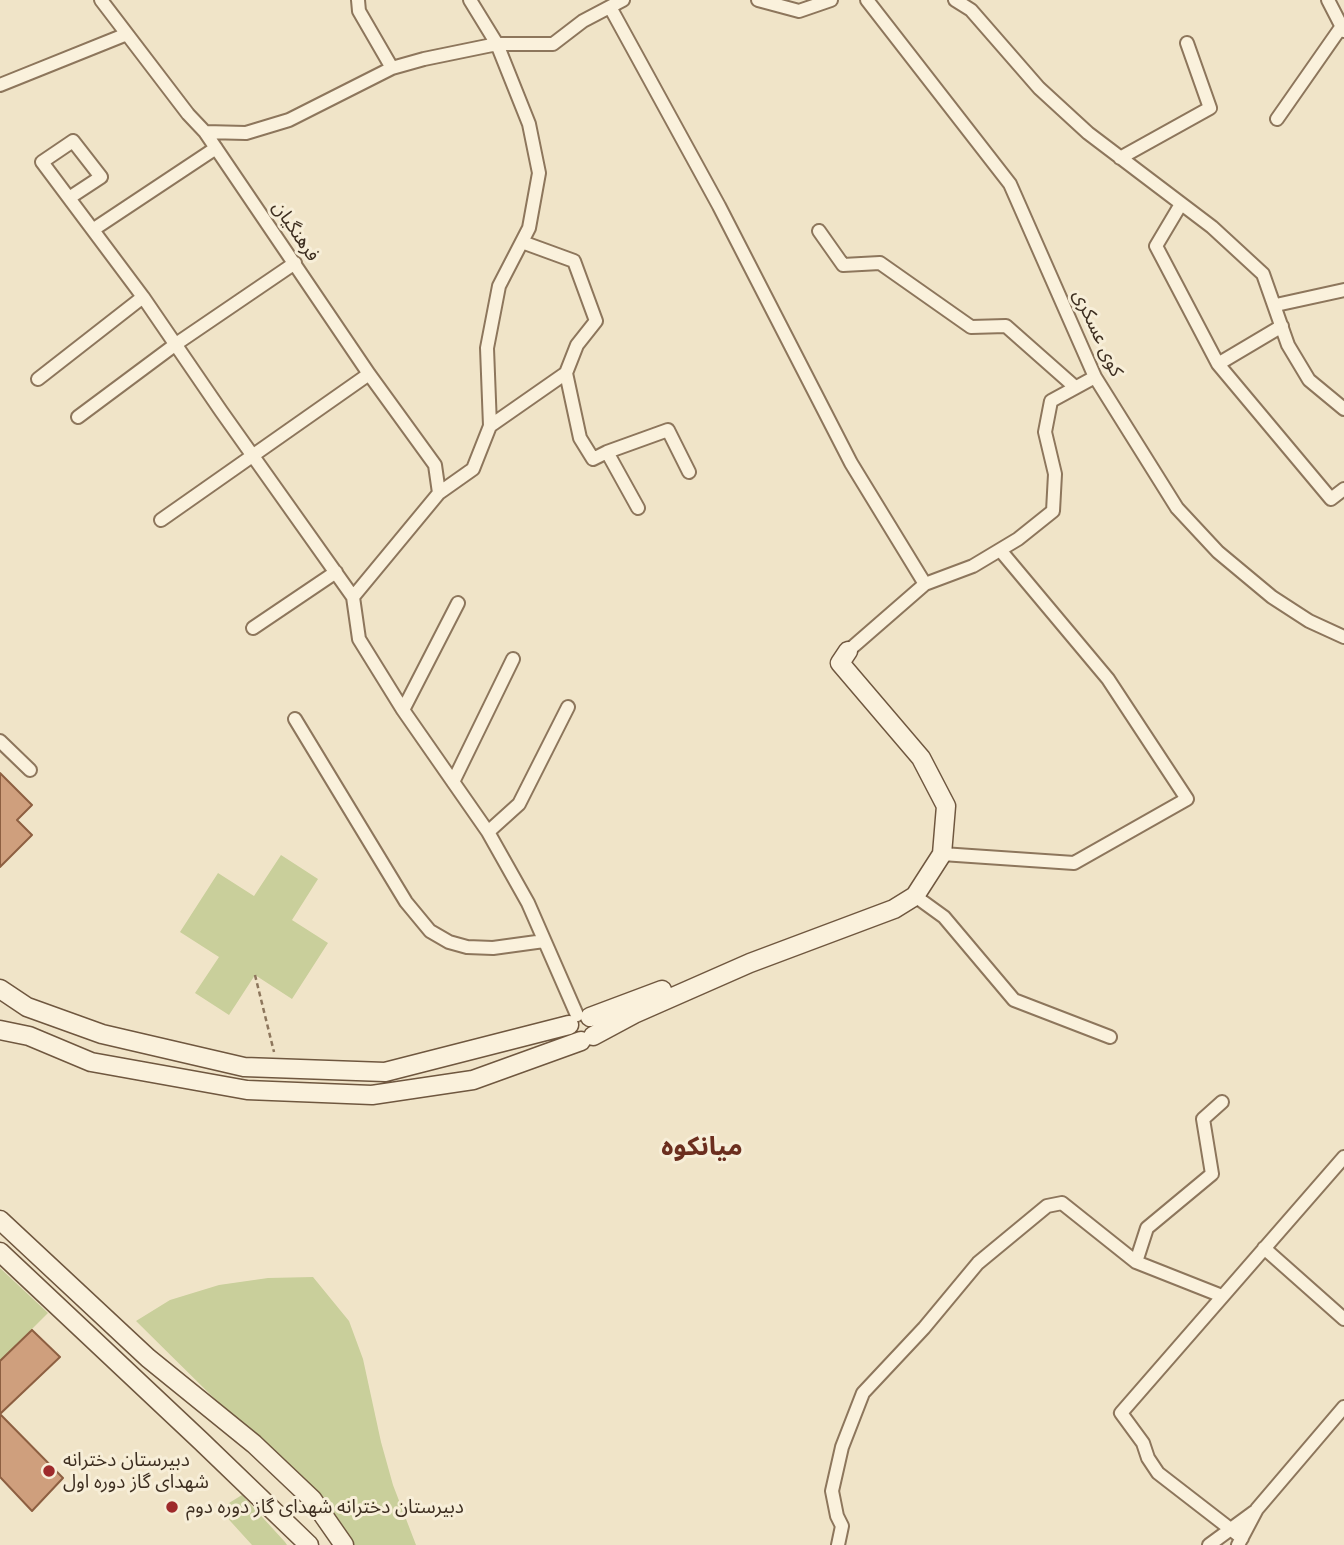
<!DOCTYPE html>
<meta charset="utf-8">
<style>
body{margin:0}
canvas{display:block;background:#f0e4c8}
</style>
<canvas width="1344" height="1545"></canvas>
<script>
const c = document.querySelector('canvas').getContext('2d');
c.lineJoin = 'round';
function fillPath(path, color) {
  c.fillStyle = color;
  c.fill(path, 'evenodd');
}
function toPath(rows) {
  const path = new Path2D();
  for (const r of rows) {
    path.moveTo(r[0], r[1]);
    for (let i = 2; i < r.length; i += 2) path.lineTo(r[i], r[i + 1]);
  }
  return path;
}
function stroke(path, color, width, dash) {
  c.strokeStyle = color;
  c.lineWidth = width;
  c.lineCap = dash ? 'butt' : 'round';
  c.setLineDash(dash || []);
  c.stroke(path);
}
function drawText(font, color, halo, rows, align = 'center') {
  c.font = font + ' "Playfair Display","Noto Sans Arabic",serif';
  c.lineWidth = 6;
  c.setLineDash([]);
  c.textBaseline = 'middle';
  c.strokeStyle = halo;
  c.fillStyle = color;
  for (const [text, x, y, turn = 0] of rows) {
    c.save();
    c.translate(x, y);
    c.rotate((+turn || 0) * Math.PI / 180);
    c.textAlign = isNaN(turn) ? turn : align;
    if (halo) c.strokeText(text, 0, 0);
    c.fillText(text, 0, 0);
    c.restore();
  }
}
const green = toPath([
 [281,855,318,879,292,920,328,943,292,999,255,975,229,1015,195,993,219,957,180,932,218,873,254,896],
 [0,1268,48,1313,0,1361],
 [313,1277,349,1321,363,1359,381,1442,393,1485,416,1545,348,1545,308,1491,136,1321,170,1300,219,1285,268,1278],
 [242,1495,285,1542,287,1545,252,1545,222,1512,229,1503]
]);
const building = toPath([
 [0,773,32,805,17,820,32,835,0,867,0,773],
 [32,1330,60,1357,0,1414,0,1361,32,1330],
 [0,1414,63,1478,32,1511,0,1477,0,1414]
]);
const path = toPath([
 [255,975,274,1052]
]);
const minor = toPath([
 [101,0,188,114,205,132,369,374,435,465,439,493],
 [358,0,359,11,392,68],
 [758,0,799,11,831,0],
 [867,0,1010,184,1095,377,1177,508,1218,552,1272,597,1309,621,1344,637],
 [955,0,971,10,1039,88,1088,133,1212,227,1263,274,1288,345,1309,380,1344,409],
 [1328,0,1344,31],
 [610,7,719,206,851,463,925,584],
 [0,85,127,34],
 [1277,119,1342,26],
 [205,132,246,133,289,120,392,68,424,59,497,44,553,44,583,21,623,0],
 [1120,158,1210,108,1187,43],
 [69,198,101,177,73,141,42,162,143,297,221,411,353,597,439,493,473,469,490,426,487,348,499,286,529,228,539,173,529,124,497,44,470,0],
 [1181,204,1156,246,1218,364,1331,499,1344,489],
 [94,229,216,148],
 [819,231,843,265,880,263,971,327,1006,326,1075,387],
 [1276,305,1344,290],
 [1218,364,1282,326],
 [566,373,580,438,593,459,607,452,638,508],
 [38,379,143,297],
 [78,417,176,344,295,263],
 [490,426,566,373,577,345,596,321,574,261,522,242],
 [607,452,668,430,689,472],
 [161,520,369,374],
 [353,597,359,639,403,710,488,832,528,903,577,1015],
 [253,628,336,572],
 [848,651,925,584,973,566,1018,539,1053,511,1055,474,1045,432,1051,401,1095,377],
 [403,710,458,603],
 [295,719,406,902,430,931,449,942,467,947,493,948,544,941],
 [0,741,30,770],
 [453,782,513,659],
 [488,832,519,804,568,707],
 [942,854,1074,863,1187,799,1108,679,1000,550],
 [915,896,944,917,1014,1000,1110,1037],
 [1264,1248,1344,1319],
 [1136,1262,1147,1228,1212,1174,1203,1119,1222,1102],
 [1242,1538,1158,1473,1148,1458,1143,1443,1121,1413,1344,1157],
 [838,1545,842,1526,837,1516,832,1491,842,1447,863,1393,924,1328,978,1263,1047,1206,1062,1203,1136,1262,1222,1296],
 [1209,1545,1254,1512],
 [1238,1545,1257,1509,1344,1407]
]);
const secondary = toPath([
 [0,989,27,1007,102,1034,244,1067,385,1072,569,1025],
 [590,1017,662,990],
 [0,1030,29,1036,91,1062,247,1090,372,1095,473,1080,581,1041],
 [593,1036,634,1014,750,963,894,909,915,896,942,854,946,806,921,758,840,663,848,651],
 [0,1220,148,1358,254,1444,312,1499,344,1545],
 [0,1252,201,1441,309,1545]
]);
const markers = [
 [49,1471,7,"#9e2a2b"],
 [172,1507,7,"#9e2a2b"]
];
const streetNames = [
 ["فرهنگیان",296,231,56],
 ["کوی عسکری",1098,333,65]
];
const poiNames = [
 ["دبیرستان دخترانه",63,1460],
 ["شهدای گاز دوره اول",63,1482],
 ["دبیرستان دخترانه شهدای گاز دوره دوم",186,1507]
];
const districtNames = [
 ["میانکوه",702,1147]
];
fillPath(green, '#c9cf9b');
fillPath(building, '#cf9f7d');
stroke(building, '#8d5f41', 2);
stroke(minor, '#8d765c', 16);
stroke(secondary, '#6f573f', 21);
stroke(path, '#8d765c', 2.5, [5, 3.5]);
stroke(minor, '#faf1dc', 12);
stroke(secondary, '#faf1dc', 18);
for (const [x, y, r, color] of markers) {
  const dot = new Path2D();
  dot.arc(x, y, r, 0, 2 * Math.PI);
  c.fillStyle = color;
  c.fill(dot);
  stroke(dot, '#f7eed8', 2.5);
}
drawText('19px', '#3d2e20', '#f7eed8', streetNames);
drawText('19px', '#3d2e20', '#f7eed8', poiNames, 'left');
drawText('bold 26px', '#6b2e1e', '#f7eed8', districtNames);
</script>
